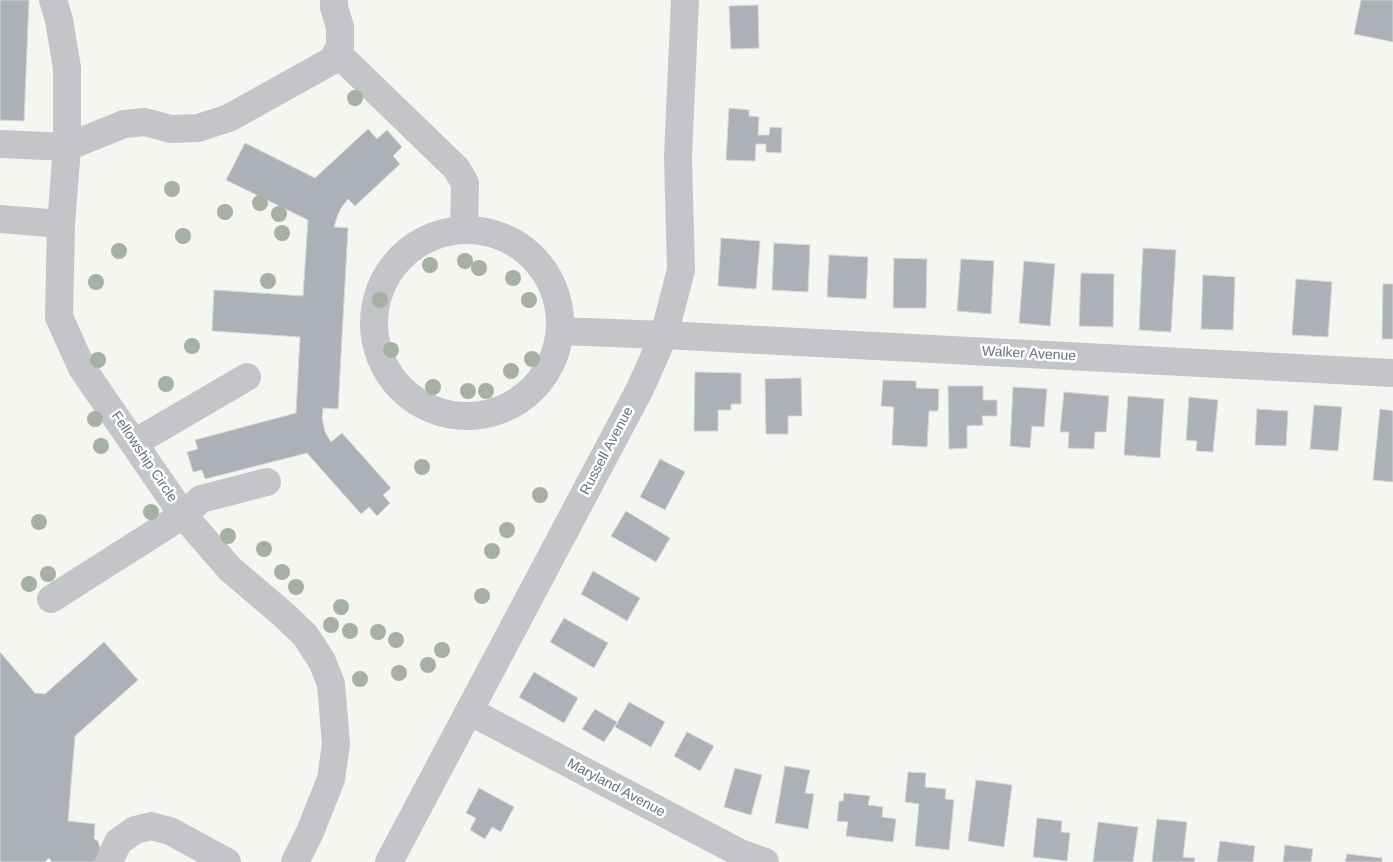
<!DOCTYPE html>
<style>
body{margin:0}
canvas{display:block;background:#f5f5f1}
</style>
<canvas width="1393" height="862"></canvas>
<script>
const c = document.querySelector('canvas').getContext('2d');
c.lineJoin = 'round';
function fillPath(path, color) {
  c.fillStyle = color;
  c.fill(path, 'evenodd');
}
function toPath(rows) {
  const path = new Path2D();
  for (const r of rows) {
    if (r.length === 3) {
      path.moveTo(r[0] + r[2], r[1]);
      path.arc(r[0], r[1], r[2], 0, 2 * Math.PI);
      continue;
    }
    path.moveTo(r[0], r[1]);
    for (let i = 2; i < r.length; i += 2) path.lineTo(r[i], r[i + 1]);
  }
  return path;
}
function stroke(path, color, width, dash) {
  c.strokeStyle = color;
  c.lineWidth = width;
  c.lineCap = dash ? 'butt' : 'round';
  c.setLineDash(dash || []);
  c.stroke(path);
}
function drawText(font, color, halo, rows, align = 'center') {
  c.font = font + ' Arial,sans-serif';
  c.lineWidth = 5;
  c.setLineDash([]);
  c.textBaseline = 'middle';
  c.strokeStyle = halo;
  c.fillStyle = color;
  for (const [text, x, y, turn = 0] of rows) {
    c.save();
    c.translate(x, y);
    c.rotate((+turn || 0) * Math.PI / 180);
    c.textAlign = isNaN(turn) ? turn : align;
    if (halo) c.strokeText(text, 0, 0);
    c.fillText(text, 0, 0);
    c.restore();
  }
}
const building = toPath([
 [0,0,29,0,24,121,0,120,0,0],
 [1361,0,1393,0,1393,42,1354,34,1361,0],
 [758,5,759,48,731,49,729,6,758,5],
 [729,108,749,110,749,116,759,117,758,135,769,135,770,127,782,128,781,153,766,152,766,144,756,144,755,161,726,160,729,108],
 [368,129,377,139,387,130,402,147,393,156,400,164,355,206,348,199,341,208,337,217,334,227,348,228,338,409,323,408,322,418,325,432,331,442,342,433,391,488,383,495,390,503,377,516,369,507,361,514,307,453,205,479,202,470,193,472,187,452,198,449,195,440,296,413,300,337,212,331,214,290,303,296,308,220,226,180,245,143,315,178,368,129],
 [721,238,760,241,756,289,718,286,721,238],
 [774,243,810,245,808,292,772,290,774,243],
 [1143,248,1176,250,1171,332,1139,330,1143,248],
 [829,255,868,257,866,299,827,297,829,255],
 [894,258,927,259,926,308,893,308,894,258],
 [961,259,994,261,991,314,957,311,961,259],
 [1024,261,1055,264,1050,326,1019,323,1024,261],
 [1081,273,1114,274,1113,327,1079,326,1081,273],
 [1203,275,1235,277,1233,330,1201,329,1203,275],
 [1296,279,1332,282,1328,337,1292,335,1296,279],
 [1383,284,1393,284,1393,339,1382,339,1383,284],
 [695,372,741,373,741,404,731,404,731,410,718,410,718,431,694,431,695,372],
 [801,378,802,416,788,416,788,434,766,434,765,379,801,378],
 [883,380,916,381,916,388,939,389,938,411,929,411,927,447,892,445,894,407,881,406,883,380],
 [948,386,983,386,983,400,997,400,997,416,982,416,983,425,967,426,967,448,949,449,948,386],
 [1013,387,1047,389,1044,427,1032,426,1030,448,1010,446,1013,387],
 [1064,392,1109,396,1106,432,1095,432,1094,449,1068,448,1069,432,1060,432,1064,392],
 [1128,396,1164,399,1160,458,1124,455,1128,396],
 [1189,397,1218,400,1213,452,1196,451,1197,441,1186,440,1189,397],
 [1314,405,1342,407,1338,451,1310,449,1314,405],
 [1257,409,1288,411,1286,446,1255,445,1257,409],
 [1380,409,1393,411,1393,482,1373,480,1380,409],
 [660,459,685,472,665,510,640,497,660,459],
 [626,511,670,538,656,562,611,536,626,511],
 [593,571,640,598,627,621,581,594,593,571],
 [564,618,608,643,594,668,550,642,564,618],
 [104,642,138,680,75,736,68,821,95,824,94,839,98,841,102,855,98,862,52,862,49,858,45,862,0,862,0,652,35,693,45,694,104,642],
 [534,672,578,698,564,723,519,697,534,672],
 [629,702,665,722,651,747,615,727,629,702],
 [595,709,617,722,604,742,582,729,595,709],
 [687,732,714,746,700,771,674,756,687,732],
 [785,766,810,770,805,793,814,794,808,829,775,823,785,766],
 [735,768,762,775,751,815,724,807,735,768],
 [908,772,926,773,925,787,946,789,945,799,954,800,949,850,915,846,919,804,905,802,908,772],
 [976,780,1012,785,1004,847,968,841,976,780],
 [479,788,514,807,501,832,492,827,485,839,470,830,476,818,466,813,479,788],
 [844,793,870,796,868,805,883,807,882,817,896,819,893,842,846,836,848,822,837,821,839,801,843,801,844,793],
 [1037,818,1062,821,1061,832,1070,833,1067,861,1033,857,1037,818],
 [1157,819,1187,822,1183,857,1195,858,1194,862,1152,862,1157,819],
 [1098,822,1138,827,1133,862,1093,862,1098,822],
 [1220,841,1255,846,1253,862,1217,862,1220,841],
 [1285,845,1313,849,1311,862,1283,862,1285,845],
 [1347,854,1382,858,1382,862,1345,862,1347,854]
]);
const minor = toPath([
 [53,0,59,20,67,68,67,147,61,224,59,317,82,368,183,515,230,569,284,615,305,635,322,661,331,684,336,744,331,779,310,832,295,862],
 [337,53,456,168,465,183,464,230],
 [0,144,67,147,124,124,145,122,171,129,198,128,229,118,333,60,340,46,340,27,334,7,334,0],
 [0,219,61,224],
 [467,323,93],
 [560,331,664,335,1393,373],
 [134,443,247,377],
 [51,599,183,515,201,499,267,482],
 [469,711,740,853,765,862],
 [109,862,118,842,135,830,151,826,170,831,227,862],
 [389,862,640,389,664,335,681,270,678,156,685,0]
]);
const trees = [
 [355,98],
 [172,189],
 [260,203],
 [225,212],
 [279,214],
 [282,233],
 [183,236],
 [119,251],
 [465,261],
 [430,265],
 [479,268],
 [513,278],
 [268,281],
 [96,282],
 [380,300],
 [529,300],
 [192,346],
 [391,350],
 [532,359],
 [98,360],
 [511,371],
 [166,384],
 [433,387],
 [468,391],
 [486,391],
 [95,419],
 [101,446],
 [422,467],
 [540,495],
 [151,512],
 [39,522],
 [507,530],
 [228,536],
 [264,549],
 [492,551],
 [282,572],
 [48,574],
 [29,584],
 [296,587],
 [482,596],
 [341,607],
 [331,625],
 [350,631],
 [378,632],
 [396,640],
 [442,650],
 [428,665],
 [399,673],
 [360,679]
];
const streetNames = [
 ["Walker Avenue",1029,354,3],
 ["Russell Avenue",607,451,-62],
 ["Fellowship Circle",144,457,56],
 ["Maryland Avenue",616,788,28]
];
fillPath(building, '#abb1b7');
stroke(building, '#d6d6d4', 1);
stroke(minor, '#c3c5c9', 28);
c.fillStyle = '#a6b1a3';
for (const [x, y] of trees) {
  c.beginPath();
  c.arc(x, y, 8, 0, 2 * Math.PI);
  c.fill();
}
drawText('14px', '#657281', '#fff', streetNames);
</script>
